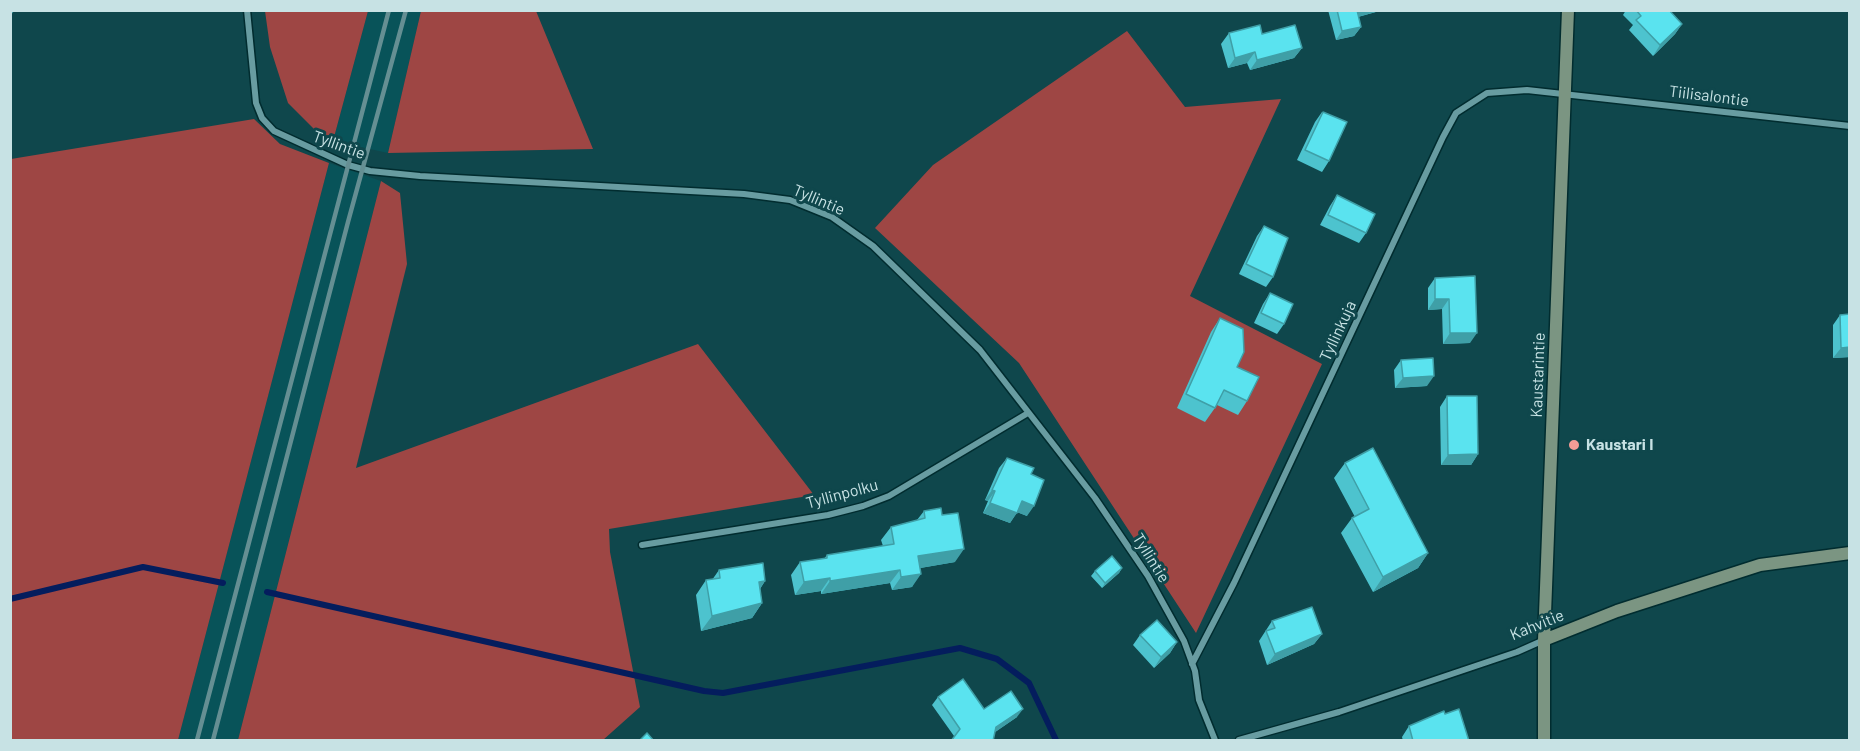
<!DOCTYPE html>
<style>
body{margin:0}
#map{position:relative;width:1860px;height:751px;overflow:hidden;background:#0f474c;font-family:Barlow,sans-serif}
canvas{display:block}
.frame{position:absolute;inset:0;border:12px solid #c7e2e4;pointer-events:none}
</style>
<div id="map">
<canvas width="1860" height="751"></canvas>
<div class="frame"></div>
</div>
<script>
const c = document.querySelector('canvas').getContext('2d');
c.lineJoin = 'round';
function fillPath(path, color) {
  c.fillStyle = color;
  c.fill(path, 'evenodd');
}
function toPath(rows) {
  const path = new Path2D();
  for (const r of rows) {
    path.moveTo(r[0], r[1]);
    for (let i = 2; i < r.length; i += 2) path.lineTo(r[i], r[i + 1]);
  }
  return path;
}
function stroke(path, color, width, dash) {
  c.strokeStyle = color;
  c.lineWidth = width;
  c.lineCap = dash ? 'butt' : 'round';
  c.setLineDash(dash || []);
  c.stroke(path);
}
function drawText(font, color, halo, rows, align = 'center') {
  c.font = font + ' Barlow,sans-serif';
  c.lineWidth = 6;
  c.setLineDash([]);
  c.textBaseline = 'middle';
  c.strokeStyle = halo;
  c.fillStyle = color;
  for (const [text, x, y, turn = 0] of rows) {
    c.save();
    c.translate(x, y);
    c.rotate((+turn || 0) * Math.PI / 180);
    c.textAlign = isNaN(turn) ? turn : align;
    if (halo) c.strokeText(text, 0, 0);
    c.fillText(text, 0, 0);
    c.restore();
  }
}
const built = toPath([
 [368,11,421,11,388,153,333,141],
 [329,163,381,181,238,740,178,740]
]);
const forest = toPath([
 [265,11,368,11,333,141,318,133,288,103,270,47],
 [421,11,536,11,593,149,388,153],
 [1127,31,1185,107,1281,99,1190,296,1322,364,1196,633,1019,363,875,228,933,165],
 [254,119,280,144,329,163,178,740,11,740,11,159],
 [381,181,400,193,407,264,356,468,698,344,814,495,609,529,610,552,640,707,603,740,238,740]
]);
const stream = toPath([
 [267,592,704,691,723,693,960,648,997,659,1029,683,1056,740],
 [10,599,143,567,223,583]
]);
const street = toPath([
 [247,10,256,103,262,118,274,131,348,165,370,171,420,176,744,194,790,200,832,217,873,246,980,350,1095,498,1148,576,1184,641,1195,671,1199,700,1215,740],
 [642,545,828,515,863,506,889,496,1028,413],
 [1192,664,1234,583,1443,137,1456,113,1487,93,1527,90,1850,126],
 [1239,740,1339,712,1517,652,1544,640]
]);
const secondary = toPath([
 [1544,640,1617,611,1760,565,1850,553],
 [1544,740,1544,640,1568,10]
]);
const rail = toPath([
 [197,740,389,10],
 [213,740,348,222,406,10]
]);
const wall = toPath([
 [1328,10,1383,10,1358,17,1361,27,1354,36,1336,40],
 [1626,10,1669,10,1682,24,1675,34,1653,56,1629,30,1633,25,1623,15],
 [1229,33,1262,34,1302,48,1294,58,1250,70,1247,63,1228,68,1221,44],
 [1322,112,1329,161,1322,172,1297,160,1315,122],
 [1337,195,1366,233,1359,243,1320,225,1330,206],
 [1264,226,1273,277,1266,287,1239,274,1257,236],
 [1475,276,1470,343,1443,344,1442,309,1428,310,1428,288,1435,278],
 [1270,293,1284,324,1277,334,1254,323,1263,304],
 [1850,314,1850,357,1833,358,1833,325,1840,315],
 [1220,318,1237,367,1247,401,1238,415,1217,405,1205,422,1177,408,1211,332],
 [1401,360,1427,386,1395,388,1394,370],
 [1447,396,1478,454,1471,465,1441,465,1440,407],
 [1007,458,1031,474,1027,516,1017,512,1010,523,983,513,988,501,985,500,999,468],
 [1345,463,1428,553,1418,568,1373,592,1341,533,1352,518,1355,517,1334,478],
 [924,511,942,515,955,562,920,568,912,587,892,590,890,583,821,594,821,591,795,595,791,575,800,562,824,559,827,555,883,546,881,540,891,527,917,520],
 [1122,568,1119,573,1102,588,1091,576,1095,571],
 [719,570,765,581,760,589,762,603,752,618,701,631,696,595,706,580,712,580],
 [1272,621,1322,634,1314,644,1267,665,1259,641],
 [1140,635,1177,642,1170,653,1154,668,1133,645],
 [938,697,984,709,1017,717,995,732,954,736,932,705],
 [1409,726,1469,741,1403,741,1402,737]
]);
const shadedWall = toPath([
 [10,10,15,10,10,16],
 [1356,10,1383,10,1350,19],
 [1682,24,1675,34,1653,56,1660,45],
 [1361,27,1354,36,1336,40,1342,31],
 [1302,48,1294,58,1250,70,1257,60],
 [1255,52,1247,63,1228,68,1235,58],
 [1435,299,1449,299,1442,309,1428,310],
 [1450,333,1477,333,1470,343,1443,344],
 [1850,347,1850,357,1833,358,1841,348],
 [1434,376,1427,386,1395,388,1403,378],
 [1478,454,1471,465,1441,465,1448,455],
 [992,490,995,491,988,501,985,500],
 [1022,501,1034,506,1027,516,1014,511],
 [990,503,1017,513,1010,523,983,513],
 [964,549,955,562,909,570,918,556],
 [1428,553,1418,568,1373,592,1383,577],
 [1122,568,1119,573,1102,588,1105,583],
 [900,570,890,583,821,594,830,581],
 [921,574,912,587,892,590,901,577],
 [830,578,821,591,795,595,804,582],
 [765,581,755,596,759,582],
 [762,603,752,618,701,631,712,616],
 [1322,634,1314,644,1267,665,1275,654],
 [1177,642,1170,653,1154,668,1161,657],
 [1023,709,1017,717,991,735,996,727]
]);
const building = toPath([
 [1337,10,1357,10,1361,27,1342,31,1337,10],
 [1636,10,1669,10,1682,24,1660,45,1636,20,1641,16,1636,10],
 [1260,25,1262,34,1295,25,1302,48,1257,60,1255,52,1235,58,1229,33,1260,25],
 [1323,112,1347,122,1329,161,1305,150,1323,112],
 [1337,195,1375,214,1366,233,1328,215,1337,195],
 [1264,226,1288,238,1273,277,1246,264,1264,226],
 [1475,276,1477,333,1450,333,1449,299,1435,299,1435,278,1475,276],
 [1270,293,1293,304,1284,324,1261,313,1270,293],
 [1850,314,1850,347,1841,348,1840,315,1850,314],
 [1220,318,1243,329,1244,352,1237,367,1259,377,1247,401,1224,390,1215,408,1186,394,1220,318],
 [1433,358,1434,376,1403,378,1401,360,1433,358],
 [1447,396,1477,396,1478,454,1448,455,1447,396],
 [1373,448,1428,553,1383,577,1352,518,1369,509,1345,463,1373,448],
 [1007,458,1034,468,1031,474,1044,480,1034,506,1022,501,1017,513,990,503,995,491,992,490,1007,458],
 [941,508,942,515,958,513,964,549,918,556,921,574,901,577,900,570,830,581,830,578,804,582,800,562,827,558,827,555,894,544,891,527,925,518,924,511,941,508],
 [1112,556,1122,568,1105,583,1095,571,1112,556],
 [763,563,765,581,759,582,762,603,712,616,706,580,720,578,719,570,763,563],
 [1312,607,1322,634,1275,654,1266,631,1275,628,1272,621,1312,607],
 [1157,620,1177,642,1161,657,1140,635,1157,620],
 [963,679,984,709,1011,691,1023,709,996,727,993,741,972,740,971,741,951,741,960,729,938,697,963,679],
 [1459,709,1469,741,1413,741,1409,726,1444,711,1445,714,1459,709],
 [647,733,654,741,639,741,647,733]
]);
const markers = [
 [1574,445,6,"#f59c96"]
];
const streetNames = [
 ["Tiilisalontie",1709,96,7],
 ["Tyllintie",339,145,20],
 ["Tyllintie",819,200,23],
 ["Tyllinkuja",1338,331,-65],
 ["Kaustarintie",1538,375,-88],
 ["Tyllinpolku",842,494,-15],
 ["Tyllintie",1151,558,58],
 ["Kahvitie",1537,625,-22]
];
const poiNames = [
 ["Kaustari I",1586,445]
];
fillPath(built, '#085359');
fillPath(forest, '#9e4644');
stroke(stream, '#041d5d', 6);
stroke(street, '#012c2f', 9);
stroke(secondary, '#012c2f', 15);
stroke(street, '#689ca1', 6);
stroke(secondary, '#7b9582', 12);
stroke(rail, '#658f93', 4.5);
fillPath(wall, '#4dc3ce');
fillPath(shadedWall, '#3f9fa7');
fillPath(building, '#5ae3ef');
stroke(building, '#3f9fa7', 1.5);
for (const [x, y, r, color] of markers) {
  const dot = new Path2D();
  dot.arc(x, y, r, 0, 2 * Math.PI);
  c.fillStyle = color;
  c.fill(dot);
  stroke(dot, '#0f474c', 2);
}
drawText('16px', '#c7e2e4', '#0f474c', streetNames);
drawText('bold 16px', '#c7e2e4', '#0f474c', poiNames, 'left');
</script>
